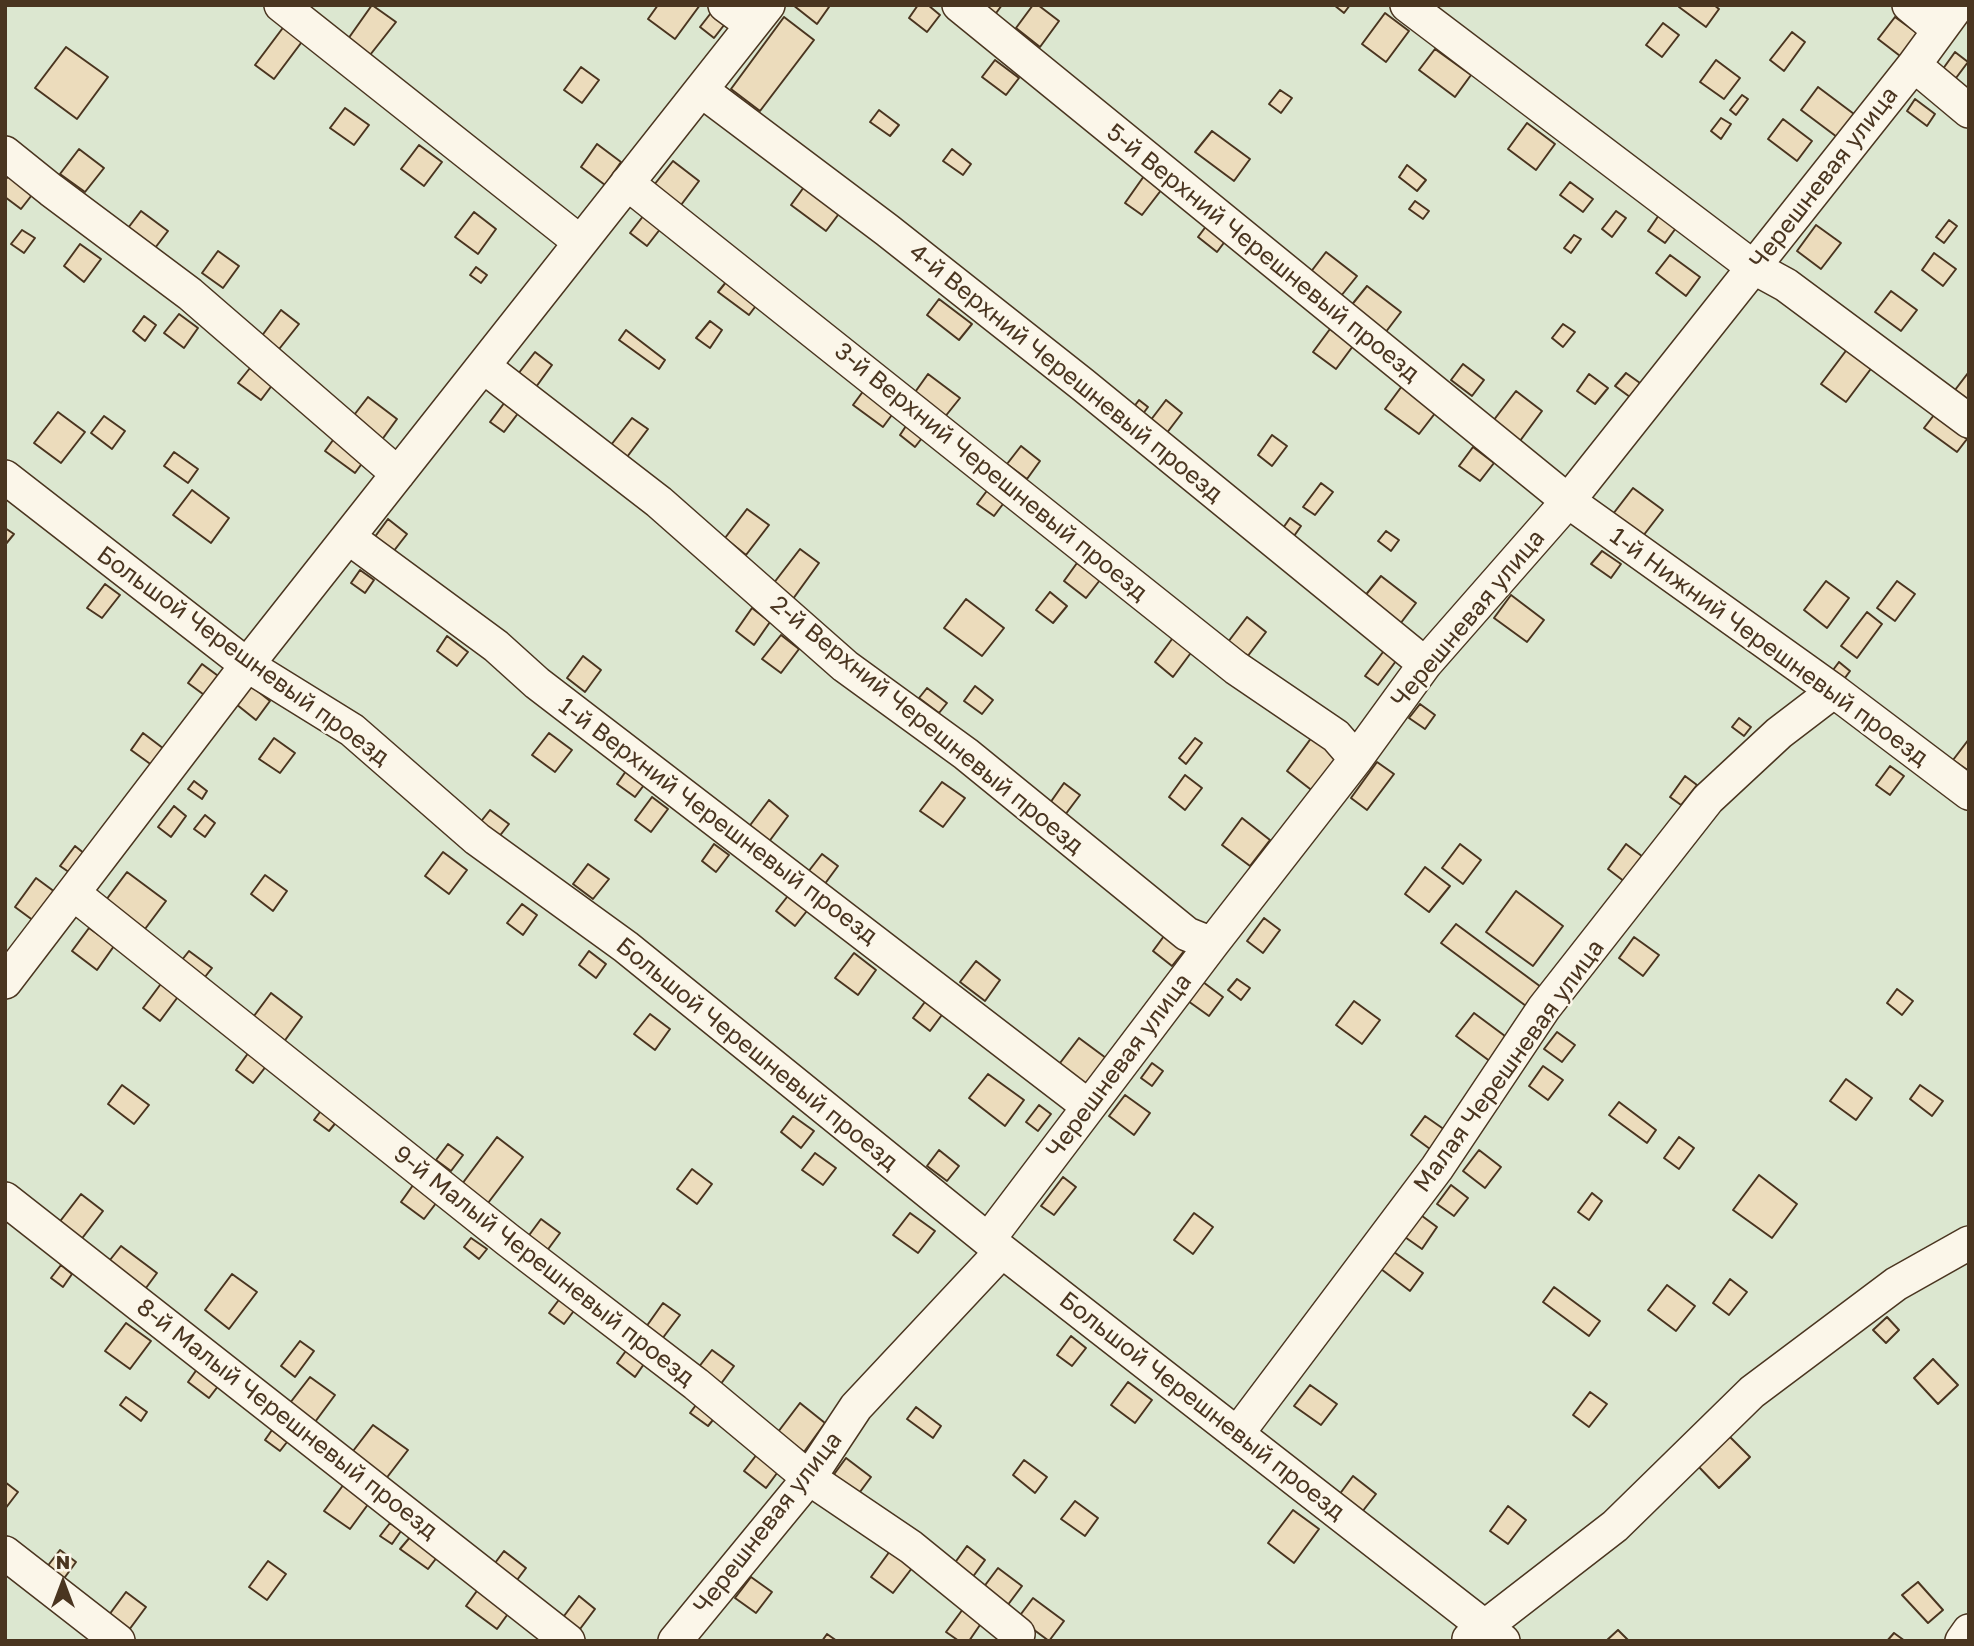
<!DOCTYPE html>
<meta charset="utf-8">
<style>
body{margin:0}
#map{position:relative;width:1974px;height:1646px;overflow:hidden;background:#fbf6e9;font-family:"Golos Text",sans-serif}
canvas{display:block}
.frame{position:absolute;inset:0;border:7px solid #4a3520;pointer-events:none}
.north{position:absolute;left:28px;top:1548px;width:70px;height:70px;-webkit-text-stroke:5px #fbf6e9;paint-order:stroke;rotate:0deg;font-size:19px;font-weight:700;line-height:28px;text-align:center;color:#4a3520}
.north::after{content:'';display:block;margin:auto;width:24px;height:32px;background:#4a3520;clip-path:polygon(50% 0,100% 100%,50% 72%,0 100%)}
</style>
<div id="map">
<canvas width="1974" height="1646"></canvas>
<div class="frame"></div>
<div class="north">N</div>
</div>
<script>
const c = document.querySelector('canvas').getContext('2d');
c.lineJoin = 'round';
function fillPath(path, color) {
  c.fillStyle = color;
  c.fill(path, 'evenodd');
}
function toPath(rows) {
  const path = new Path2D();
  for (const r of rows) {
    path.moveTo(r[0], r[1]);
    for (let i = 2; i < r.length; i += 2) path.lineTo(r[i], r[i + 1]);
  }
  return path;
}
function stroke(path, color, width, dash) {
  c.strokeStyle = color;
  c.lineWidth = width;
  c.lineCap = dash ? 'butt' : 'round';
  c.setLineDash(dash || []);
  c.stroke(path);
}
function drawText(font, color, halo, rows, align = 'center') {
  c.font = font + ' "Golos Text",sans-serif';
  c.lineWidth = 5;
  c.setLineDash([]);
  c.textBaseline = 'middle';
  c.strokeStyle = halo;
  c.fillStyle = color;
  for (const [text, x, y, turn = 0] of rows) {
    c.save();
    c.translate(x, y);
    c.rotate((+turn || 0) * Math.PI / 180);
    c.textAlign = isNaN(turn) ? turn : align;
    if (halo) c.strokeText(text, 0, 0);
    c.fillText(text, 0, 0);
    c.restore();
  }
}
const green = toPath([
 [5,5,1969,5,1969,1641,5,1641,5,5]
]);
const building = toPath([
 [372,5,396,22,370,55,348,39,372,5],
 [658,5,700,5,675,39,648,19,658,5],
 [793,5,826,5,829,7,817,24,793,5],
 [918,5,928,5,940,15,927,32,909,18,918,5],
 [972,5,1002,5,991,20,972,5],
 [1033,5,1038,5,1059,21,1040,47,1016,28,1033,5],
 [1334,5,1350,5,1344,13,1334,5],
 [1680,5,1714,5,1719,9,1706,27,1679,7,1680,5],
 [714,9,728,20,714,38,700,27,714,9],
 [1385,13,1409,31,1386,62,1362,44,1385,13],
 [784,17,814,40,760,111,731,89,784,17],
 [1895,17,1921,36,1904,59,1878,39,1895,17],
 [1663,23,1679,35,1662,57,1646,45,1663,23],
 [285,25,304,39,274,79,255,65,285,25],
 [1792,32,1805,42,1784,71,1770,60,1792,32],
 [66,47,108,77,77,119,35,88,66,47],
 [1435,49,1471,75,1455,97,1419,70,1435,49],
 [1955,52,1968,62,1953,82,1940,73,1955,52],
 [995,60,1019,78,1006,95,982,77,995,60],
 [1716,60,1740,78,1724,99,1700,82,1716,60],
 [581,67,599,80,582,103,564,90,581,67],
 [1818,87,1858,117,1841,140,1801,110,1818,87],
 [1280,90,1292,98,1281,113,1269,104,1280,90],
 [1742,95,1748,99,1736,115,1730,110,1742,95],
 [1915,99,1935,114,1927,126,1907,111,1915,99],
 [345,108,369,125,354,145,330,128,345,108],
 [879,110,899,125,890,136,870,122,879,110],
 [1721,118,1731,124,1721,139,1711,131,1721,118],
 [1783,119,1812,141,1797,161,1768,139,1783,119],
 [1527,123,1555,144,1536,170,1508,149,1527,123],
 [1212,131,1250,159,1234,181,1195,152,1212,131],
 [597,144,621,162,605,185,581,167,597,144],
 [419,145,442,162,424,186,401,169,419,145],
 [79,149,104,168,85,192,60,174,79,149],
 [952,149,971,164,963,175,943,161,952,149],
 [673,161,699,181,681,205,654,185,673,161],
 [1407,165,1426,180,1417,191,1399,177,1407,165],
 [11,173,35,191,21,209,5,197,5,180,11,173],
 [1144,176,1162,189,1142,215,1125,203,1144,176],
 [809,180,844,207,826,231,791,205,809,180],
 [1570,182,1593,199,1583,212,1560,195,1570,182],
 [1415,201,1429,211,1423,219,1409,209,1415,201],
 [141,211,168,231,152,252,125,232,141,211],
 [1616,211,1626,218,1612,237,1602,229,1616,211],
 [474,212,496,229,478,254,455,237,474,212],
 [644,215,661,228,647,246,630,233,644,215],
 [1659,215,1676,228,1665,243,1648,231,1659,215],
 [1949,220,1957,226,1944,243,1936,237,1949,220],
 [1207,225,1226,240,1217,252,1198,237,1207,225],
 [1816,225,1841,243,1821,269,1797,251,1816,225],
 [22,230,35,238,24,253,11,244,22,230],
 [1574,235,1581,239,1571,253,1564,248,1574,235],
 [80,244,101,259,84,282,64,266,80,244],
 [218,251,239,266,223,288,202,273,218,251],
 [1326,252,1357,276,1341,296,1310,273,1326,252],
 [1934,253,1956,269,1943,286,1922,270,1934,253],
 [1670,255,1700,277,1686,296,1656,273,1670,255],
 [476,267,487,275,481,283,470,275,476,267],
 [731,276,761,299,749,315,718,292,731,276],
 [1367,286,1401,312,1385,333,1350,307,1367,286],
 [1891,291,1917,310,1901,331,1875,312,1891,291],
 [939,299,972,324,959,340,927,315,939,299],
 [281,310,299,324,276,353,258,341,281,310],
 [179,314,198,328,184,348,164,333,179,314],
 [144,316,156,325,145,341,133,331,144,316],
 [710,321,722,330,710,348,696,338,710,321],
 [1563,324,1575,332,1563,347,1552,338,1563,324],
 [1330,329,1353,346,1336,369,1313,352,1330,329],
 [626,330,665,360,659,369,619,340,626,330],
 [1848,348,1873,366,1846,402,1821,384,1848,348],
 [535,352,552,365,536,387,518,374,535,352],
 [1463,364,1484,380,1472,396,1451,380,1463,364],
 [250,368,273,384,261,400,238,383,250,368],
 [1626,373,1640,383,1630,397,1615,386,1626,373],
 [1968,373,1969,374,1969,400,1955,390,1968,373],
 [928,374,960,398,944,418,913,395,928,374],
 [1589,374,1608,388,1595,404,1577,391,1589,374],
 [867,386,897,408,883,427,853,405,867,386],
 [1402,386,1436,412,1419,434,1385,409,1402,386],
 [1516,391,1542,411,1517,445,1490,425,1516,391],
 [368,397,397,419,381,441,351,419,368,397],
 [1139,400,1148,407,1139,419,1130,412,1139,400],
 [1166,400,1182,413,1163,438,1147,425,1166,400],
 [505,402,519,412,504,432,490,422,505,402],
 [58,412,85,432,61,463,34,443,58,412],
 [1934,415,1967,439,1957,452,1924,428,1934,415],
 [104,416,125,431,112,449,91,433,104,416],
 [632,418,648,429,627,457,611,445,632,418],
 [906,426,922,438,915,447,900,435,906,426],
 [1272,435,1287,446,1272,466,1258,455,1272,435],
 [336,436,366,458,355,473,325,451,336,436],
 [1021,446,1040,461,1027,479,1007,464,1021,446],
 [1473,447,1494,463,1480,481,1459,466,1473,447],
 [174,452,198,469,188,483,164,466,174,452],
 [1321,483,1333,492,1315,515,1303,507,1321,483],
 [989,488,1006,500,994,516,977,504,989,488],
 [1633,488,1663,510,1643,536,1613,514,1633,488],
 [192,490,229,518,211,543,173,515,192,490],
 [747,509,769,525,746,555,725,538,747,509],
 [1290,518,1301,526,1292,539,1281,531,1290,518],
 [388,519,407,534,393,552,374,538,388,519],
 [5,528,14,534,5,545,5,528],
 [1386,531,1399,540,1391,551,1378,541,1386,531],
 [800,549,819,563,790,603,770,588,800,549],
 [1602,551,1621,564,1611,578,1591,564,1602,551],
 [1077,563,1100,580,1086,598,1064,581,1077,563],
 [360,570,374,580,365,593,351,583,360,570],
 [1381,576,1416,603,1400,624,1364,597,1381,576],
 [1826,581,1849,598,1827,628,1804,610,1826,581],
 [1897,581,1915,594,1895,621,1877,608,1897,581],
 [105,584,120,595,102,618,87,608,105,584],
 [1050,592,1067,606,1053,623,1036,610,1050,592],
 [1511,595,1544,620,1527,642,1494,618,1511,595],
 [966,599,1004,628,982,656,944,628,966,599],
 [752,608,770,622,754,645,736,631,752,608],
 [1867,612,1882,624,1857,658,1841,646,1867,612],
 [1247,617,1266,632,1244,661,1225,646,1247,617],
 [781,635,799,649,781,673,762,659,781,635],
 [1175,635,1193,650,1173,677,1155,662,1175,635],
 [447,636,468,652,457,666,437,651,447,636],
 [1386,648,1399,657,1378,685,1365,676,1386,648],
 [583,656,601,670,585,692,567,678,583,656],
 [1839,662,1850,671,1842,682,1830,674,1839,662],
 [202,664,225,681,211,700,188,683,202,664],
 [250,685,270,701,256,720,236,704,250,685],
 [975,686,993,700,982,714,964,701,975,686],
 [927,688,947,703,939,713,919,698,927,688],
 [1420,704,1435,715,1425,729,1409,718,1420,704],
 [1739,718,1751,727,1744,736,1732,727,1739,718],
 [143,733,172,755,160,771,131,750,143,733],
 [549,733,572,750,555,772,532,755,549,733],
 [1312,737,1340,757,1314,792,1287,771,1312,737],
 [274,738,295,753,280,773,259,759,274,738],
 [1195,738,1202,743,1186,764,1179,758,1195,738],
 [1969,739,1969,771,1953,760,1969,739],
 [1377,762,1394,774,1367,810,1351,798,1377,762],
 [1890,766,1904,776,1890,795,1876,785,1890,766],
 [626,771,644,785,635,797,617,784,626,771],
 [1185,775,1202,788,1185,810,1169,797,1185,775],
 [1685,776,1697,785,1681,805,1670,797,1685,776],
 [194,781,207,791,202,799,188,789,194,781],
 [942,782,965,798,943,827,920,811,942,782],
 [1064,783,1080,795,1065,815,1050,803,1064,783],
 [652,797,668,809,651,832,635,820,652,797],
 [769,800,788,816,768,843,748,828,769,800],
 [174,806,186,816,171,837,158,827,174,806],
 [490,810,509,824,498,838,479,824,490,810],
 [205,815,215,823,205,837,194,829,205,815],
 [1242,818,1270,840,1250,866,1222,845,1242,818],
 [714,844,729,855,716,872,702,861,714,844],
 [1460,844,1481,860,1463,884,1442,868,1460,844],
 [1626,844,1643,857,1625,882,1608,869,1626,844],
 [75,846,90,858,76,877,60,866,75,846],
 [443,852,467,870,449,894,425,876,443,852],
 [822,854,838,866,824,885,808,872,822,854],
 [588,864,609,879,593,899,573,884,588,864],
 [1425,867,1450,886,1429,912,1405,894,1425,867],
 [127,872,166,901,145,929,106,900,127,872],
 [265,875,287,891,273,911,251,894,265,875],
 [36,878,59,895,38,924,15,907,36,878],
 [1516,891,1563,926,1533,966,1486,932,1516,891],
 [791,892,810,907,795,926,776,911,791,892],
 [522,904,537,915,523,935,507,923,522,904],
 [1264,918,1280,930,1263,953,1247,941,1264,918],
 [1456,924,1541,987,1526,1006,1441,943,1456,924],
 [89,928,114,946,97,970,72,951,89,928],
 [1164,936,1184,951,1172,966,1153,951,1164,936],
 [1634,937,1659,955,1643,976,1619,958,1634,937],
 [189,951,212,968,201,982,178,965,189,951],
 [589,951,606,964,596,978,579,965,589,951],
 [854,953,876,970,858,995,835,978,854,953],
 [976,961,1000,980,985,1001,960,982,976,961],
 [1237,979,1250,988,1241,1000,1228,990,1237,979],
 [163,981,180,994,160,1021,143,1008,163,981],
 [1203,982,1223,997,1209,1016,1188,1001,1203,982],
 [1897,989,1913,1001,1902,1015,1887,1003,1897,989],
 [271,993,302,1017,283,1043,251,1020,271,993],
 [930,995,947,1008,930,1031,913,1018,930,995],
 [1354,1001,1380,1020,1362,1044,1336,1025,1354,1001],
 [1474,1013,1509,1039,1491,1062,1456,1036,1474,1013],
 [650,1014,670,1029,655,1050,634,1034,650,1014],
 [1557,1032,1575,1045,1562,1062,1544,1049,1557,1032],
 [1079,1038,1106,1058,1084,1087,1057,1067,1079,1038],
 [249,1052,267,1065,253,1083,236,1070,249,1052],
 [1152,1063,1163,1071,1152,1086,1141,1078,1152,1063],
 [1543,1066,1563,1080,1548,1100,1529,1086,1543,1066],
 [988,1074,1024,1100,1005,1126,969,1098,988,1074],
 [1846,1079,1872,1098,1856,1120,1830,1101,1846,1079],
 [122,1085,149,1105,134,1124,108,1104,122,1085],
 [1920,1085,1943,1101,1932,1116,1910,1099,1920,1085],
 [1125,1095,1150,1113,1134,1135,1109,1116,1125,1095],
 [1619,1102,1656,1130,1647,1143,1609,1115,1619,1102],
 [1039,1105,1051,1114,1038,1131,1026,1122,1039,1105],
 [323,1108,338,1120,329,1131,314,1120,323,1108],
 [793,1116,814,1131,801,1148,781,1132,793,1116],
 [1425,1116,1445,1130,1430,1149,1411,1135,1425,1116],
 [497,1137,523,1157,488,1203,462,1184,497,1137],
 [1679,1137,1694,1148,1679,1169,1664,1158,1679,1137],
 [448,1144,463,1155,451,1171,436,1160,448,1144],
 [939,1150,959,1166,947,1181,927,1166,939,1150],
 [1479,1150,1501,1167,1485,1188,1463,1171,1479,1150],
 [815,1153,836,1168,823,1185,802,1170,815,1153],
 [692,1169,712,1184,697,1204,677,1189,692,1169],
 [1759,1175,1797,1204,1772,1238,1733,1210,1759,1175],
 [1063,1177,1076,1187,1054,1215,1041,1206,1063,1177],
 [416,1181,440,1198,424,1219,401,1202,416,1181],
 [1451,1185,1468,1198,1454,1216,1437,1204,1451,1185],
 [1592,1193,1602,1201,1589,1220,1578,1212,1592,1193],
 [81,1194,103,1211,80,1241,58,1224,81,1194],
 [910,1213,935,1231,918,1253,893,1235,910,1213],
 [1194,1213,1213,1227,1193,1254,1174,1240,1194,1213],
 [1418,1213,1437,1227,1422,1249,1402,1235,1418,1213],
 [541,1219,560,1233,546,1252,527,1238,541,1219],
 [471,1238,487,1249,479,1259,464,1247,471,1238],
 [121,1246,157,1273,143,1292,106,1265,121,1246],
 [1394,1252,1423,1273,1410,1291,1381,1269,1394,1252],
 [61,1265,72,1274,63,1287,51,1278,61,1265],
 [232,1274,257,1292,229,1329,205,1310,232,1274],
 [1730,1279,1747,1292,1729,1315,1713,1303,1730,1279],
 [1667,1285,1695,1306,1676,1331,1648,1310,1667,1285],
 [1554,1287,1600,1321,1589,1336,1543,1302,1554,1287],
 [561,1297,576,1308,564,1324,549,1313,561,1297],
 [663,1303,680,1315,662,1339,646,1327,663,1303],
 [1887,1317,1899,1330,1886,1343,1873,1330,1887,1317],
 [126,1323,151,1341,130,1369,105,1351,126,1323],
 [1071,1336,1086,1348,1072,1366,1057,1355,1071,1336],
 [300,1341,314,1351,295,1377,281,1366,300,1341],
 [628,1348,646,1361,635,1377,617,1363,628,1348],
 [712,1350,734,1366,720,1385,698,1368,712,1350],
 [1933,1359,1958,1385,1938,1404,1914,1378,1933,1359],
 [200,1365,222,1381,209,1398,188,1382,200,1365],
 [310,1377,335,1395,315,1422,290,1403,310,1377],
 [1128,1382,1152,1400,1135,1423,1111,1405,1128,1382],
 [1310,1385,1337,1404,1321,1425,1294,1406,1310,1385],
 [1590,1392,1607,1404,1589,1427,1573,1415,1590,1392],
 [126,1397,147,1412,141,1421,120,1405,126,1397],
 [699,1401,717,1415,708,1426,690,1413,699,1401],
 [800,1403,825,1423,804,1452,778,1432,800,1403],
 [916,1407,941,1426,933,1438,907,1419,916,1407],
 [373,1425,408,1450,385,1480,350,1455,373,1425],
 [272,1430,287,1442,280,1451,265,1440,272,1430],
 [1728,1435,1750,1457,1719,1488,1697,1465,1728,1435],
 [761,1449,783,1465,766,1488,744,1471,761,1449],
 [846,1458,871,1477,857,1496,832,1477,846,1458],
 [1024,1460,1047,1477,1035,1493,1013,1475,1024,1460],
 [1353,1476,1376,1494,1362,1512,1339,1495,1353,1476],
 [5,1482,18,1492,5,1509,5,1482],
 [344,1484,369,1503,350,1529,324,1511,344,1484],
 [1075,1501,1098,1518,1085,1536,1061,1519,1075,1501],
 [1508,1506,1526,1520,1508,1544,1490,1531,1508,1506],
 [1293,1510,1319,1529,1294,1563,1268,1543,1293,1510],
 [390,1523,401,1531,392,1544,380,1536,390,1523],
 [411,1536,438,1556,428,1569,400,1549,411,1536],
 [967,1546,985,1560,972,1578,954,1564,967,1546],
 [60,1550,76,1562,60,1584,43,1572,60,1550],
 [504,1551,526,1568,514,1584,492,1567,504,1551],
 [890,1551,912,1568,893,1593,871,1577,890,1551],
 [268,1561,286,1574,267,1600,249,1587,268,1561],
 [998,1568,1022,1586,1007,1606,983,1588,998,1568],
 [751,1577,772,1592,756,1613,735,1598,751,1577],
 [1918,1582,1943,1610,1928,1623,1902,1595,1918,1582],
 [479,1588,510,1611,497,1629,466,1606,479,1588],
 [126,1592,146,1607,126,1634,106,1619,126,1592],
 [579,1596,595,1609,577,1633,561,1620,579,1596],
 [1033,1598,1064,1621,1049,1641,1018,1618,1033,1598],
 [963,1609,982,1622,969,1641,959,1641,946,1632,963,1609],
 [1618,1630,1629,1641,1606,1641,1618,1630],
 [1894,1633,1905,1641,1887,1641,1894,1633],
 [827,1634,837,1641,822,1641,827,1634]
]);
const minor = toPath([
 [281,5,580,242],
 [725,5,752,25],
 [959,5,1568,501,1834,691,1969,793],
 [1407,5,1753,267,1786,285,1969,421],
 [1909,5,1938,29],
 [1914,65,1969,111],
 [701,90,887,230,1082,384,1425,664],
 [5,153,51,190,190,294,398,474],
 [627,183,1236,668,1336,736,1356,759],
 [483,366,659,502,845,666,966,754,1187,934,1212,944],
 [5,477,247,665,352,730,477,839,626,947,988,1240,1503,1641],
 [348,537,496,646,537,683,1088,1106],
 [73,893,508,1240,696,1384,809,1478,911,1547,1018,1634],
 [5,982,247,665,768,5],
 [5,1199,568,1641],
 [988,1240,1212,944,1356,759,1425,664,1568,501,1914,65,1958,5],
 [1237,1434,1437,1168,1544,1008,1708,799,1779,733,1834,691],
 [5,1553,118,1641],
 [1469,1639,1615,1526,1752,1392,1896,1284,1969,1243],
 [675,1641,809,1478,856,1407,1002,1251],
 [1962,1641,1969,1631]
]);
const streetNames = [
 ["Черешневая улица",1824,178,-52],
 ["5-й Верхний Черешневый проезд",1263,253,39],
 ["4-й Верхний Черешневый проезд",1066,373,39],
 ["3-й Верхний Черешневый проезд",991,472,39],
 ["Черешневая улица",1468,619,-50],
 ["1-й Нижний Черешневый проезд",1769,647,36],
 ["Большой Черешневый проезд",243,656,36],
 ["2-й Верхний Черешневый проезд",927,725,39],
 ["1-й Верхний Черешневый проезд",718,821,37],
 ["Большой Черешневый проезд",757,1054,39],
 ["Черешневая улица",1119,1066,-53],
 ["Малая Черешневая улица",1509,1066,-54],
 ["9-й Малый Черешневый проезд",544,1266,38],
 ["Большой Черешневый проезд",1202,1406,38],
 ["8-й Малый Черешневый проезд",287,1419,38],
 ["Черешневая улица",768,1523,-52]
];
fillPath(green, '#dce7d0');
stroke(green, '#887966', 2);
fillPath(building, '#ecdcbc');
stroke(building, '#4a3520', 2);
stroke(minor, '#4a3520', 36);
stroke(minor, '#fbf6e9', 33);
drawText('24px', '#4a3520', '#fbf6e9', streetNames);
</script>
